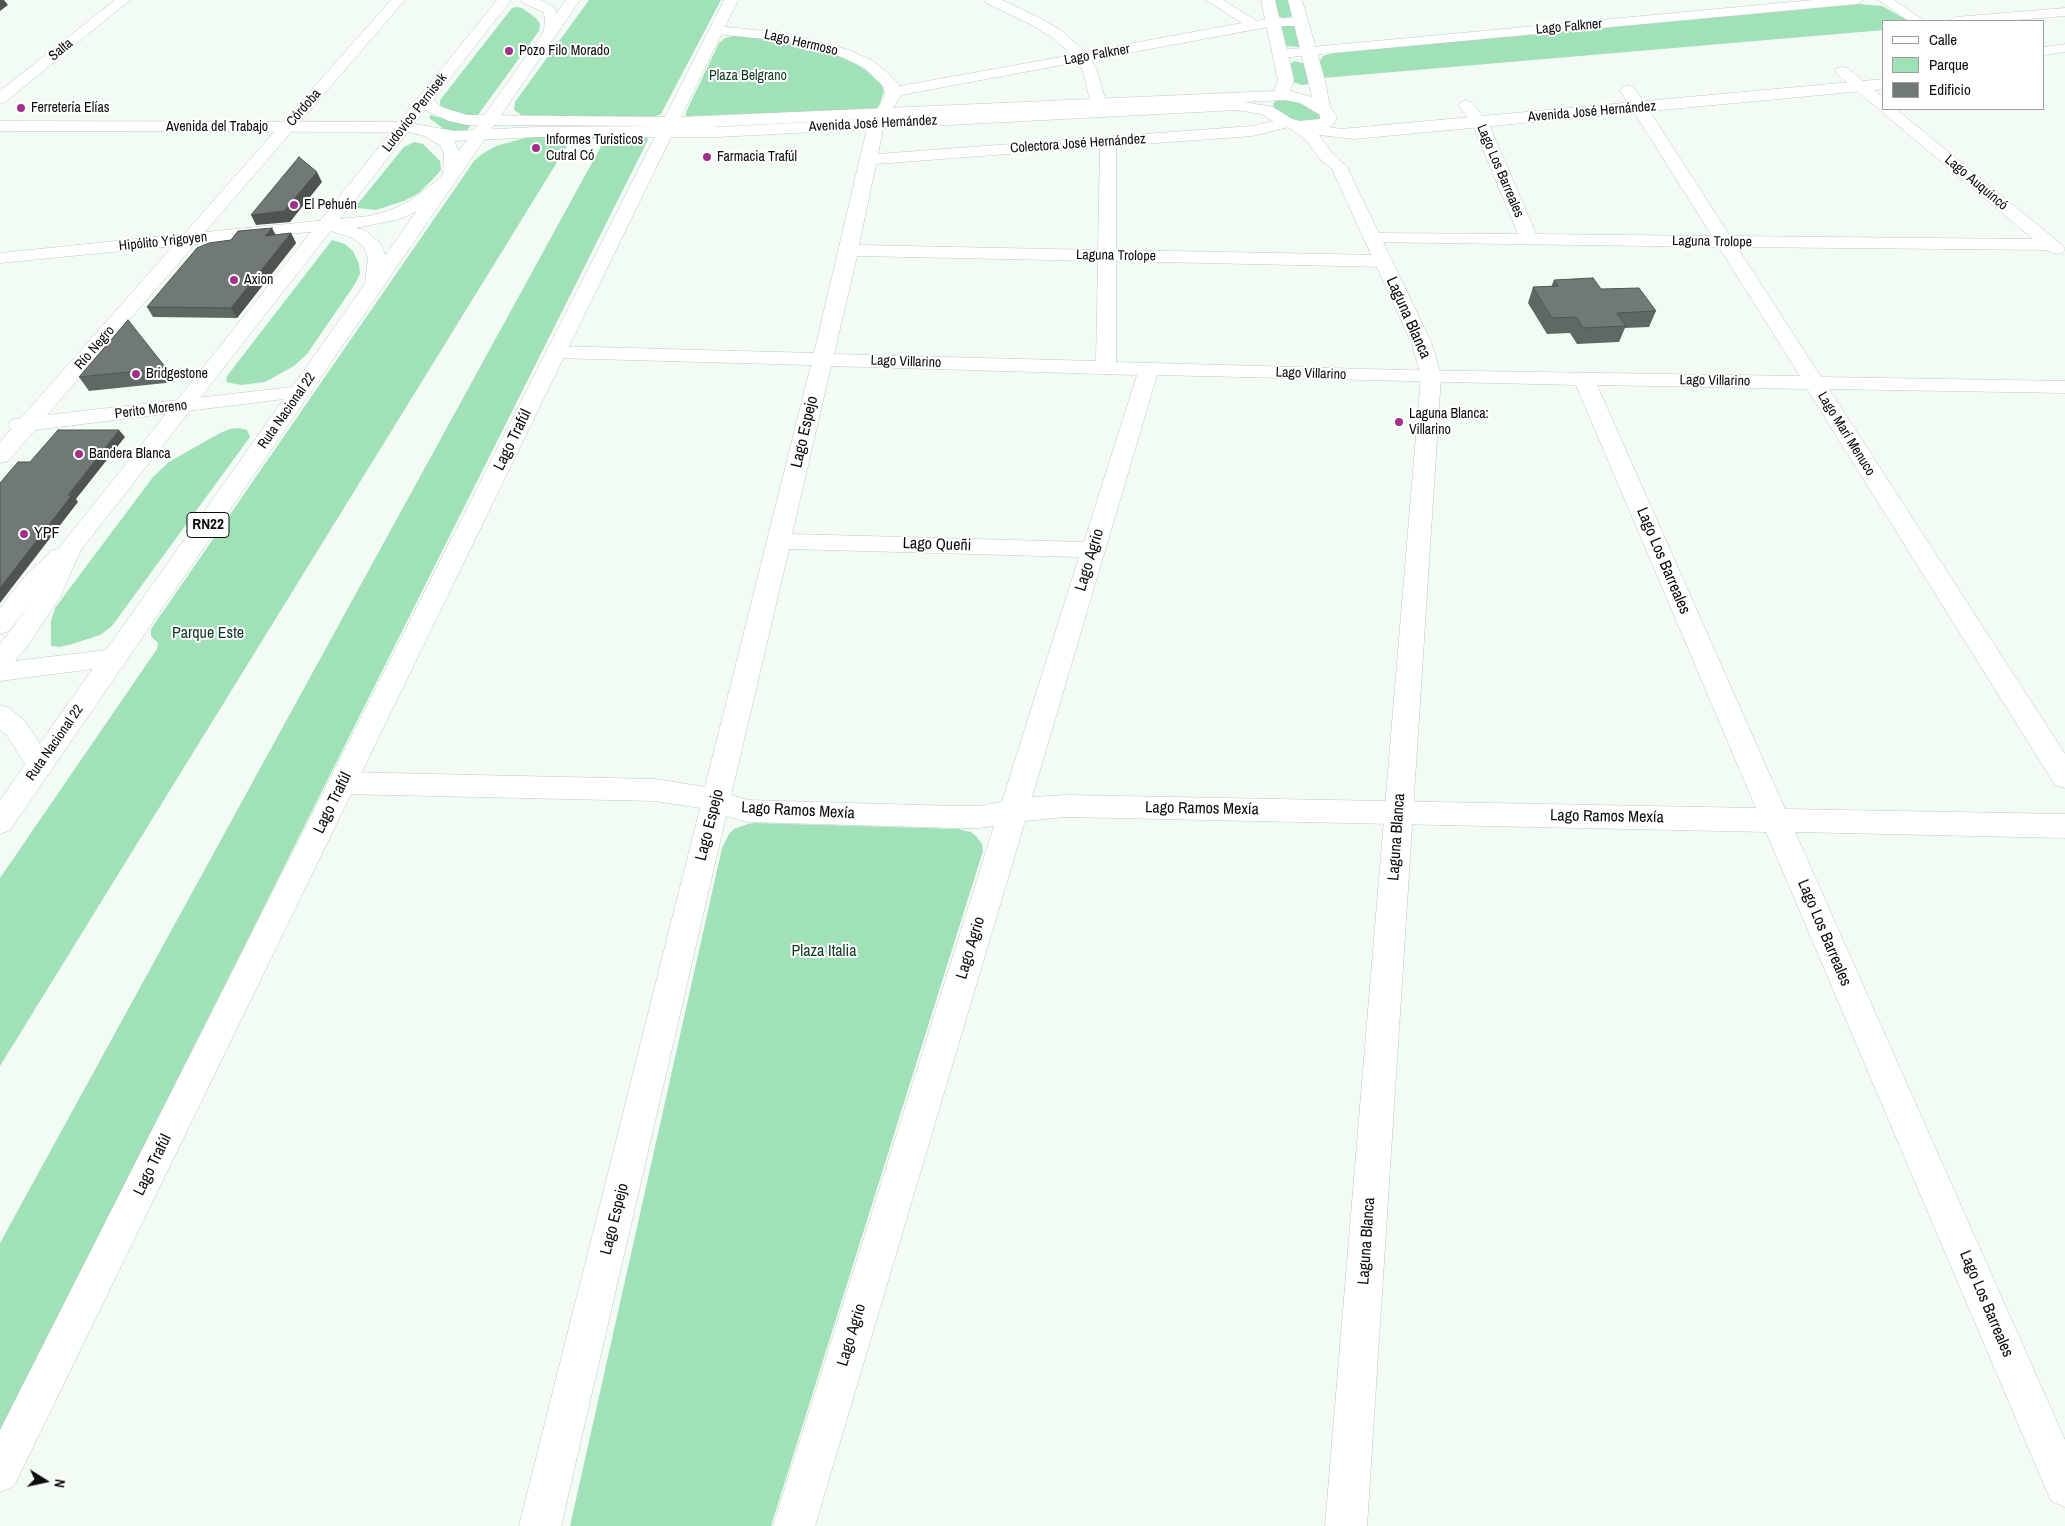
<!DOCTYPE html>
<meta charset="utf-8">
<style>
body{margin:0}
#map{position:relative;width:2065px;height:1526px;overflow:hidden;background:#f2fcf5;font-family:"Archivo Narrow",sans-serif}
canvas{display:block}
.legend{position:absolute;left:1882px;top:20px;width:162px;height:90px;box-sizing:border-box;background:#fff;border:1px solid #9d9e9d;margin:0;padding:6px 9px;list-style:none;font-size:15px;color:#0a0d0b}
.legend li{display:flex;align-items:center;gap:10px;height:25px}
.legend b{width:25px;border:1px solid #9d9e9d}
.north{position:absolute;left:20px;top:1456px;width:50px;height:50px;-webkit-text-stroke:4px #fff;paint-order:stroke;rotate:100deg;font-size:14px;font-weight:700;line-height:20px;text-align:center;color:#0a0d0b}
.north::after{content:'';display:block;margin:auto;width:18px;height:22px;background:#0a0d0b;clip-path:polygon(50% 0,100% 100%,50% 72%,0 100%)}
</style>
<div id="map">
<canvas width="2065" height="1526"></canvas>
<ul class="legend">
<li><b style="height:6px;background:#fff"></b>Calle</li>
<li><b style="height:14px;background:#a0e1b8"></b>Parque</li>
<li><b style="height:14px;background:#707973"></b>Edificio</li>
</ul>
<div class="north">N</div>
</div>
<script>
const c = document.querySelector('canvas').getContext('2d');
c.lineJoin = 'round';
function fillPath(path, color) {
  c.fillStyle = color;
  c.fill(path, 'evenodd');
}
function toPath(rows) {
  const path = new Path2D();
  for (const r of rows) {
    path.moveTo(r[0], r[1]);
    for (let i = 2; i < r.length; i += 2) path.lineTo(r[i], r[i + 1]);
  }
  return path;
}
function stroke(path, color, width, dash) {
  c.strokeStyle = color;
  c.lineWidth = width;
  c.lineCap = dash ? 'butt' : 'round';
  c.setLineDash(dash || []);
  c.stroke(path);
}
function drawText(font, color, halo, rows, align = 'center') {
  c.font = font + ' "Archivo Narrow",sans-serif';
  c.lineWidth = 4;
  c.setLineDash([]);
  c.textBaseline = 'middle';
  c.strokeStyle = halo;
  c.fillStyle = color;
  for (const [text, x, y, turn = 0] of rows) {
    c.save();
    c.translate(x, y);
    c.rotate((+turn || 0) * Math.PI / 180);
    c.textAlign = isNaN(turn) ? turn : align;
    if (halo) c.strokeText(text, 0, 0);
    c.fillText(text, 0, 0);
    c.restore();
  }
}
const green = toPath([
 [589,0,721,0,661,114,651,118,523,116,514,110,515,102],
 [1273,0,1289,0,1293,16,1284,18,1278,16],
 [1860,4,1882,6,1909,21,1884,21,1884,30,1323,78,1319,62,1323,56,1334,53],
 [517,7,522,8,536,18,540,24,539,31,478,115,458,115,440,105,440,100,512,8],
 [1291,25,1295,27,1300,47,1286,46,1280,27],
 [737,35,781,39,830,52,849,60,872,74,881,84,884,91,879,106,876,110,686,116,686,112,719,43,725,38],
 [1295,61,1305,64,1310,84,1302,85,1293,82,1289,64],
 [1282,99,1297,100,1319,114,1320,119,1314,122,1295,121,1273,107,1274,102],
 [431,115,458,123,472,123,467,131,453,132,445,130,429,118],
 [644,136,648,139,645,146,0,1434,0,1243,605,139,572,138,0,1066,0,878,157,649,158,643,151,636,151,629,474,161,482,154,496,146,528,137],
 [414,142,423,144,440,161,441,170,435,177,419,193,404,201,376,210,357,208,356,206,404,147],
 [332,240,345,244,353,251,359,264,360,274,355,284,307,354,294,366,265,382,241,385,226,382,227,376],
 [239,428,247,430,250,437,112,626,100,635,69,645,59,647,51,646,51,621,55,608,153,477,169,462,220,433,230,429],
 [755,823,958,829,971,832,976,836,982,844,983,851,771,1526,570,1526,722,848,729,834,734,829,748,824]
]);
const street = toPath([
 [115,0,130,0,5,102,0,104,0,91,115,0],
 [391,0,405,0,205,232,369,216,388,211,410,201,440,178,452,178,454,182,452,186,422,209,400,219,356,228,365,230,381,244,386,257,383,284,381,288,374,290,367,288,365,284,368,257,364,247,353,238,328,230,195,244,47,415,301,386,308,388,311,392,308,396,35,430,8,461,0,463,0,442,11,429,8,425,11,420,21,418,173,246,0,263,0,253,184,234,391,0],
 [984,0,1002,0,1040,18,1063,32,1085,52,1242,23,1206,0,1223,0,1257,21,1273,18,1301,18,1308,22,1301,26,1273,26,1091,60,1096,68,1109,112,1107,115,1101,117,1095,115,1093,112,1082,68,1078,62,901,95,884,124,878,154,1252,126,1287,118,1293,120,1295,123,1293,126,1252,136,1116,146,1116,250,1383,255,1389,257,1392,261,1389,265,1383,267,1116,261,1116,362,1403,370,1800,376,1719,247,1366,242,1363,238,1366,234,1372,233,1518,234,1472,123,1458,105,1461,102,1466,100,1471,102,1488,122,1536,234,1712,236,1620,90,1623,87,1628,85,1633,87,1636,90,1730,236,2033,239,1837,74,1835,71,1837,68,1842,67,1847,68,1884,98,1884,109,1896,109,2062,245,2065,249,2062,253,2056,254,2047,250,1737,247,1821,377,2065,381,2065,393,1829,389,2065,754,2065,788,2055,785,1807,389,1597,385,1785,809,2065,814,2065,838,1795,832,2065,1440,2065,1507,2051,1501,1766,832,1066,817,1025,821,815,1526,773,1526,994,826,979,828,955,828,748,822,726,816,561,1526,519,1526,700,808,655,801,343,794,333,791,329,783,333,775,343,772,655,779,705,787,811,365,556,358,549,356,546,352,549,348,556,346,814,353,868,124,885,96,884,87,863,67,839,56,784,41,716,34,711,33,709,30,711,27,716,26,785,33,849,50,873,61,889,74,900,86,1072,55,1053,38,1030,24,986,3,984,0],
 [1100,147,1098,250,859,245,876,164,1100,147],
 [857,256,1098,261,1096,361,834,354,857,256],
 [831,366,1137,375,1084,542,792,534,831,366],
 [1157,375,1576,385,1756,808,1066,795,1032,797,1157,375],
 [789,549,1079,557,1002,802,979,806,955,806,748,800,731,795,789,549],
 [1813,0,1864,0,1857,4,1280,58,1275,57,1273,54,1275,51,1280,50,1813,0],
 [1878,0,1894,0,1925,21,1909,21,1878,0],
 [2065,8,2065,16,2004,21,1949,21,1956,17,2065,8]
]);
const secondary = toPath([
 [497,0,511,0,433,100,441,107,467,115,665,117,724,0,738,0,681,117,1274,91,1278,80,1261,0,1275,0,1294,80,1290,91,1312,97,1288,0,1302,0,1325,80,1330,107,1337,117,1333,125,1329,127,1341,129,1884,79,1884,89,1354,139,1319,135,1332,153,1347,167,1432,344,1441,376,1367,1526,1325,1526,1421,376,1412,344,1332,169,1320,159,1307,141,1290,128,1281,126,1262,114,1237,110,718,137,671,137,14,1486,0,1492,0,1430,655,137,537,137,454,141,460,153,459,174,457,178,451,179,445,178,443,174,444,153,440,145,424,136,408,132,81,550,60,597,26,648,15,661,114,649,123,651,127,658,123,665,0,681,0,644,34,599,9,631,0,634,0,608,24,577,53,550,58,549,391,132,0,131,0,121,399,122,497,0],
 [1285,100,1300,103,1320,115,1320,119,1300,121,1292,119,1273,107,1244,102,1285,100],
 [425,110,449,121,467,125,660,126,537,127,455,131,414,124,425,110],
 [907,117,718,127,676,127,709,127,907,117],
 [521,0,540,0,554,7,559,17,558,32,556,35,546,35,544,32,545,17,543,12,523,3,521,0],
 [2065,44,2065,52,2044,55,2044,47,2065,44],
 [0,705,9,708,25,721,54,765,50,773,40,776,30,773,7,735,0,730,0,705]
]);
const highway = toPath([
 [566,0,580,0,10,830,0,834,0,800,566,0]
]);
const wall = toPath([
 [291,233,296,243,237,318,153,317,147,307,276,235],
 [1554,280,1656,311,1649,327,1625,328,1619,342,1577,344,1570,333,1547,334,1528,303,1533,287,1551,287],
 [166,368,175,382,89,391,79,377]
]);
const shadedWall = toPath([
 [0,0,4,0,8,5,0,11],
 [317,172,322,182,290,222,256,225,251,215],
 [272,228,277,237,265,236],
 [291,233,296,243,237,318,231,308],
 [119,430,125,437,76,499,78,502,0,603,0,588,68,495]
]);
const building = toPath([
 [299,157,317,172,284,211,251,215,299,157],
 [272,228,265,236,291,233,231,308,147,307,197,248,209,243,231,240,238,231,272,228],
 [1593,278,1601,289,1639,288,1656,311,1617,313,1626,326,1583,328,1576,317,1552,318,1533,287,1558,286,1554,280,1593,278],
 [128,320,166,368,79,377,128,320],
 [58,430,119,430,68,495,72,495,0,588,0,483,18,462,30,462,58,430]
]);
const markers = [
 [509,51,5,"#a12f8c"],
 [21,108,5,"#a12f8c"],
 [536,148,5,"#a12f8c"],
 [707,157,5,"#a12f8c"],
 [294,205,5,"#a12f8c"],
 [234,280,5,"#a12f8c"],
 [136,374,5,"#a12f8c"],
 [1399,422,5,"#a12f8c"],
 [79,454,5,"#a12f8c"],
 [24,534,5,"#a12f8c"]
];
const farStreetnames = [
 ["Lago Falkner",1569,27,-5],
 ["Lago Hermoso",801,43,13],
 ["Salta",61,50,-39],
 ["Lago Falkner",1097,55,-10],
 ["Córdoba",304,108,-49],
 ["Avenida José Hernández",1592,112,-5],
 ["Ludovico Pernisek",415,113,-52],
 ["Avenida José Hernández",873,124,-3],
 ["Avenida del Trabajo",217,127],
 ["Colectora José Hernández",1078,144,-4],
 ["Lago Los Barreales",1500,171,67],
 ["Lago Auquincó",1976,183,40],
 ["Hipólito Yrigoyen",163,242,-6],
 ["Laguna Trolope",1712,242,1],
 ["Laguna Trolope",1116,256,1],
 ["Río Negro",95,348,-49],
 ["Lago Villarino",906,362,2],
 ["Lago Villarino",1311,374,2],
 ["Lago Villarino",1715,381,1],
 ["Perito Moreno",151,410,-7],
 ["Ruta Nacional 22",287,411,-55],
 ["Lago Marí Menuco",1846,434,58],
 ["Ruta Nacional 22",55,743,-55]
];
const farPoinames = [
 ["Pozo Filo Morado",519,51],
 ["Ferretería Elías",31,108],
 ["Informes Turísticos",546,140],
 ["Cutral Có",546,156],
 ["Farmacia Trafúl",717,157],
 ["El Pehuén",304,205],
 ["Axion",244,280],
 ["Bridgestone",146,374],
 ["Laguna Blanca:",1409,414],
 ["Villarino",1409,430],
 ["Bandera Blanca",89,454]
];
const farParknames = [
 ["Plaza Belgrano",748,76]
];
const shields = [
 [208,525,42]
];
const shieldNames = [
 ["RN22",208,525]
];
const streetNames = [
 ["Laguna Blanca",1408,318,66],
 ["Lago Espejo",805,432,-77],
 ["Lago Trafúl",513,440,-64],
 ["Lago Queñi",937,545,2],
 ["Lago Agrio",1090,560,-73],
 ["Lago Los Barreales",1663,561,67],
 ["Lago Trafúl",333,803,-64],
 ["Lago Ramos Mexía",1202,809,1],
 ["Lago Ramos Mexía",798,811,3],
 ["Lago Ramos Mexía",1607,817,1],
 ["Lago Espejo",710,825,-76],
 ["Laguna Blanca",1397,837,-86],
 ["Lago Los Barreales",1824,933,67],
 ["Lago Agrio",971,948,-73],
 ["Lago Trafúl",153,1165,-64],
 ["Lago Espejo",615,1219,-76],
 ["Laguna Blanca",1367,1241,-86],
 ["Lago Los Barreales",1986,1304,67],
 ["Lago Agrio",852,1335,-73]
];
const poiNames = [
 ["YPF",34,534]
];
const parkNames = [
 ["Parque Este",208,634],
 ["Plaza Italia",824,952]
];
fillPath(green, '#a0e1b8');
stroke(street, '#bec8c1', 1);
stroke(secondary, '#bec8c1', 1);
stroke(highway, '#bec8c1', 1);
fillPath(street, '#fff');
fillPath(secondary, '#fff');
fillPath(highway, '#fff');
fillPath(wall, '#606863');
fillPath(shadedWall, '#4e5550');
fillPath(building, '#707973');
stroke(building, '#4e5550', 1);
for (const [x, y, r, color] of markers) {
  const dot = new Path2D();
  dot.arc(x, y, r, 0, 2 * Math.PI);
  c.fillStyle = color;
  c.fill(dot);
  stroke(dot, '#fff', 2);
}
drawText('14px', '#0a0d0b', '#fff', farStreetnames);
drawText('14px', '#0a0d0b', '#fff', farPoinames, 'left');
drawText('14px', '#0f3822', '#fff', farParknames);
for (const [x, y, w] of shields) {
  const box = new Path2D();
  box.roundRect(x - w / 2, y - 12.5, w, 25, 4);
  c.fillStyle = '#fff';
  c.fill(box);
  stroke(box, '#0a0d0b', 1);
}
drawText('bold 15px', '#0a0d0b', null, shieldNames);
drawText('16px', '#0a0d0b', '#fff', streetNames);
drawText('16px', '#0a0d0b', '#fff', poiNames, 'left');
drawText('16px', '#0f3822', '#fff', parkNames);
</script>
